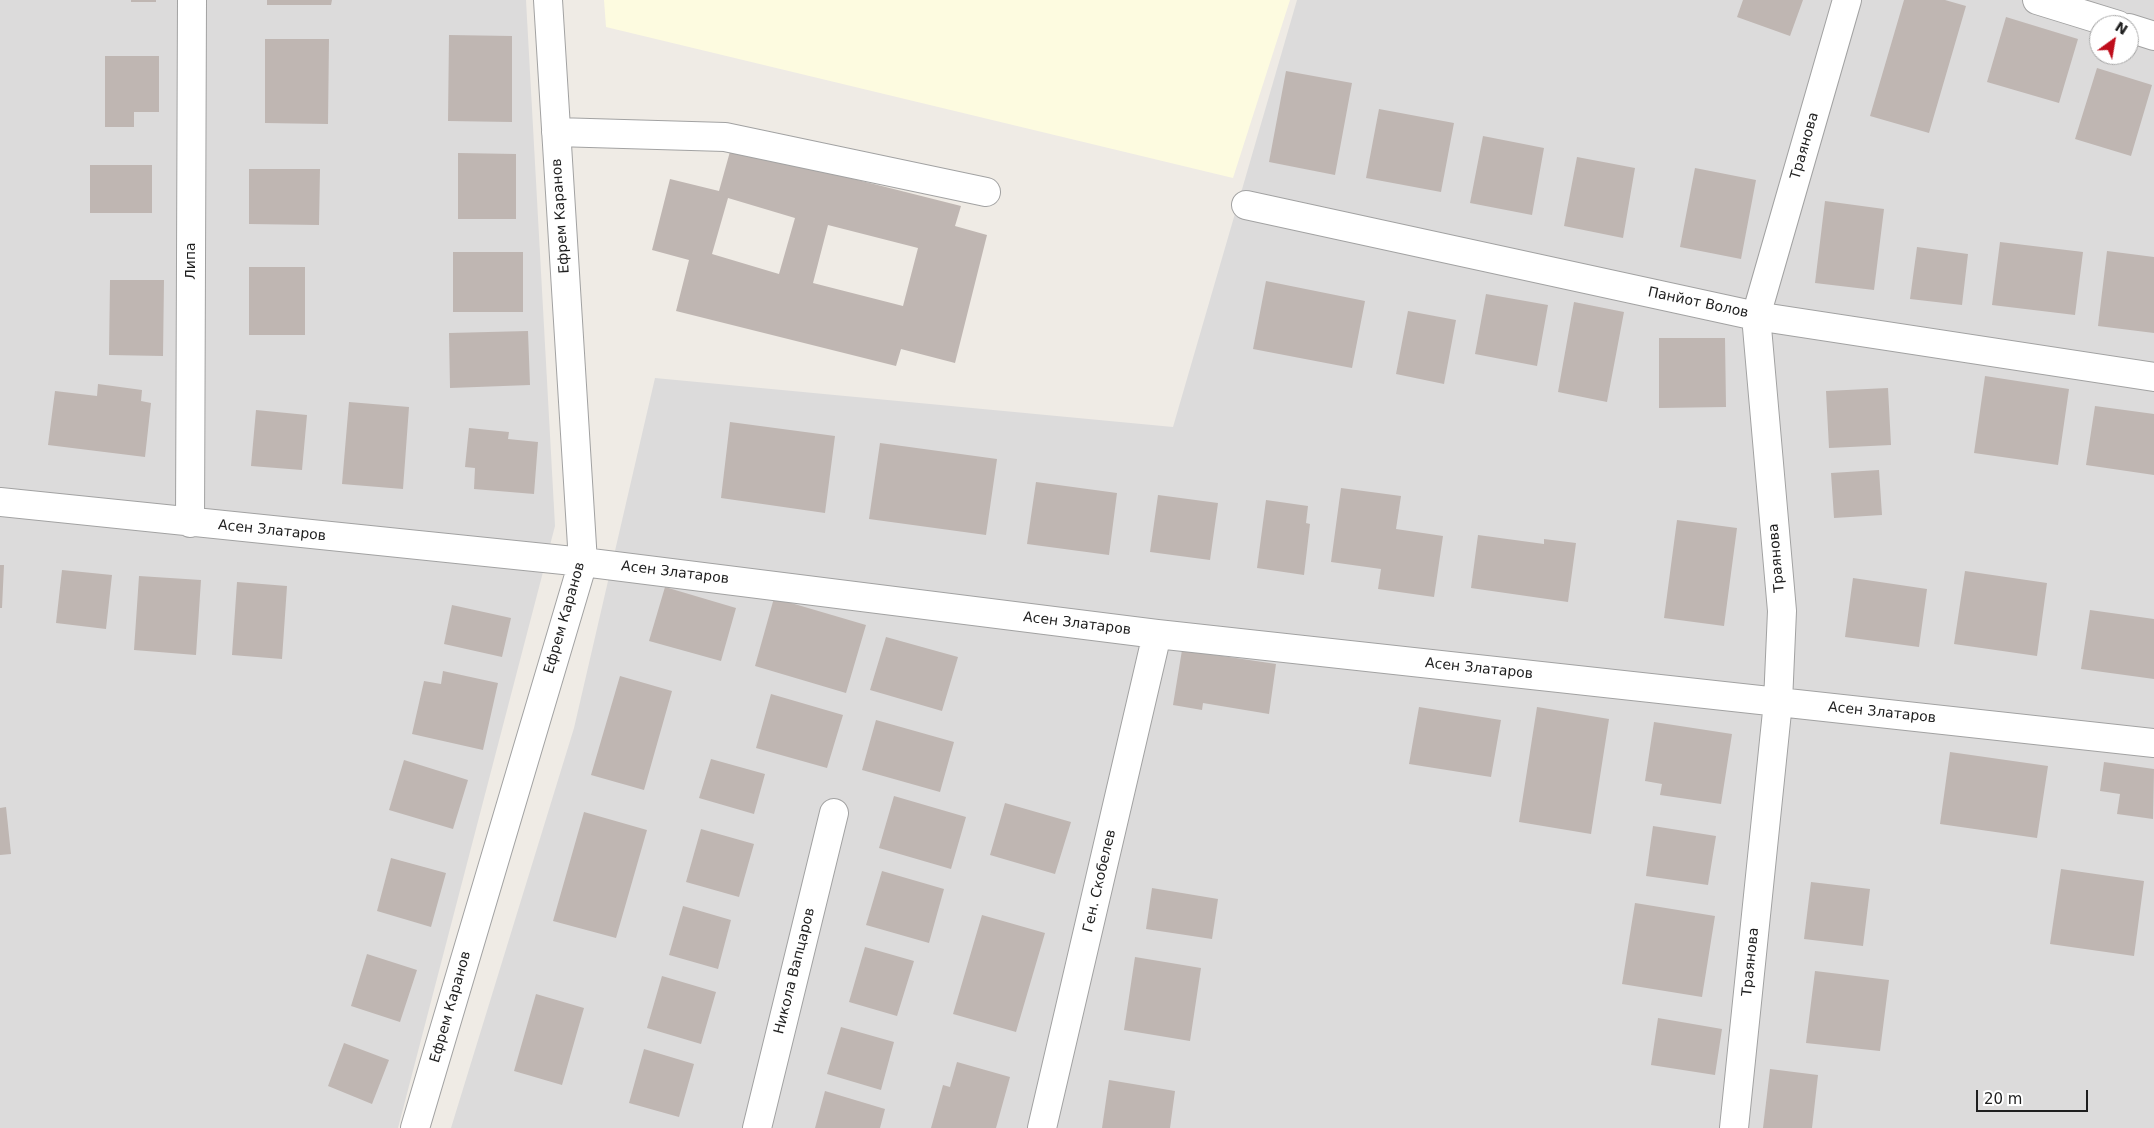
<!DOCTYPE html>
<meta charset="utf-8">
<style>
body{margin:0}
#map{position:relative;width:2154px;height:1128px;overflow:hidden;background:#efebe5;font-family:"DejaVu Sans",sans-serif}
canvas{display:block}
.north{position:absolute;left:2089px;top:15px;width:50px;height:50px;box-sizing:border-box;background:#fff;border:1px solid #a5a5a5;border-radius:50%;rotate:32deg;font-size:14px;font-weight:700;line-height:20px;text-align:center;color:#1e1e1e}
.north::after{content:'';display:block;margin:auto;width:18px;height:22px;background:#bf0d1b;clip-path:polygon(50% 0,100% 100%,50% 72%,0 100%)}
.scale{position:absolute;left:1976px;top:1090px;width:112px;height:22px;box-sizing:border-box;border:2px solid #1e1e1e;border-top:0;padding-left:6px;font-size:15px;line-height:18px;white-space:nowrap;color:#1e1e1e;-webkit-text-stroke:4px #fff;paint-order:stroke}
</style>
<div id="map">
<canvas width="2154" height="1128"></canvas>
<div class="north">N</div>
<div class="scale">20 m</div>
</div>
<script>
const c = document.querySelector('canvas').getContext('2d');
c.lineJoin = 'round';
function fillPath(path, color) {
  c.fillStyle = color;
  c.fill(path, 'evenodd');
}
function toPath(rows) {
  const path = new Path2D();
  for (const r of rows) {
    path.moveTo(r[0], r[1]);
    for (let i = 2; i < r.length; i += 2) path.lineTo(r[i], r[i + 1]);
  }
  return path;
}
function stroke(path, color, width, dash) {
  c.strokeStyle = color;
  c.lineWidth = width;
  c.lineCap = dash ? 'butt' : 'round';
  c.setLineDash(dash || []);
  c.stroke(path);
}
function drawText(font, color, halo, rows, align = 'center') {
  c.font = font + ' "DejaVu Sans",sans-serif';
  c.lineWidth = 4.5;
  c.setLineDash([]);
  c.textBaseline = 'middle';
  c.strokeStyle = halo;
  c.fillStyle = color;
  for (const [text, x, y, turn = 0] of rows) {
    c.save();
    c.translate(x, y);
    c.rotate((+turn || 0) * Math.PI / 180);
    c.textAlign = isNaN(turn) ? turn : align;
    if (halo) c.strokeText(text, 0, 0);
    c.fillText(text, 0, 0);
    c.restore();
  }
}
const residential = toPath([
 [0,0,526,0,555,526,398,1128,0,1128],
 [1297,0,2154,0,2154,1128,451,1128,574,728,655,378,1173,427],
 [2099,25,2129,25,2129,55,2099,55]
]);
const education = toPath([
 [604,0,1290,0,1233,178,606,27]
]);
const building = toPath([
 [131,0,156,0,156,2,131,2],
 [267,0,332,0,331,5,267,5],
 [1743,0,1803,0,1790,36,1737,17],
 [1904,0,1945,0,1966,6,1929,133,1870,116],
 [2006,17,2078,39,2059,103,1987,82],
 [449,35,512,36,512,122,448,121],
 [265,39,329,39,328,124,265,123],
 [105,56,159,56,159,112,134,112,134,127,105,127],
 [2097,68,2152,85,2131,156,2075,139],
 [1286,71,1352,83,1335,175,1269,162],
 [1379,109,1454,123,1441,192,1366,178],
 [1483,136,1544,148,1532,215,1470,203],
 [731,148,961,206,955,226,987,235,955,363,901,349,896,366,676,311,689,260,652,250,670,179,719,191],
 [728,198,795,218,779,274,712,254],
 [828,225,918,248,903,306,813,283],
 [458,153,516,154,516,219,458,219],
 [1577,157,1635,168,1623,238,1564,226],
 [90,165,152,165,152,213,90,213],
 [1695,168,1756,180,1741,259,1680,247],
 [249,169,320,169,319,225,249,224],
 [1825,201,1884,209,1874,290,1815,283],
 [2000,242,2083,252,2075,315,1992,305],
 [1917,247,1968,254,1962,305,1910,299],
 [2107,251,2154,257,2154,333,2098,326],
 [453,252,523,252,523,312,453,312],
 [249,267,305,267,305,335,249,335],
 [110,280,164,280,163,356,109,355],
 [1266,281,1365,301,1352,368,1253,349],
 [1486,294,1548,305,1537,366,1475,354],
 [1574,302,1624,312,1607,402,1558,392],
 [1408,311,1456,320,1444,384,1396,374],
 [528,331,530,385,450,388,449,333],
 [1659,338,1725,338,1726,407,1659,408],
 [1985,376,2069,389,2058,465,1974,453],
 [98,384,142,390,141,401,151,403,145,457,48,445,55,391,97,396],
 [1888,388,1891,445,1829,448,1826,391],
 [349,402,409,407,403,489,342,484],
 [2095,406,2154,414,2154,475,2086,465],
 [256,410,307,415,302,470,251,466],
 [730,422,835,436,825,513,721,498],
 [469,428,509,432,508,439,538,442,534,494,474,489,475,468,465,467],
 [880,443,997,459,986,535,869,519],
 [1879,470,1882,515,1834,518,1831,473],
 [1036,482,1117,493,1109,555,1027,544],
 [1341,488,1401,496,1396,529,1443,536,1434,597,1378,589,1381,569,1331,562],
 [1158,495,1218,503,1210,560,1150,552],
 [1266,500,1308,506,1306,523,1310,524,1304,575,1257,568],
 [1677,520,1737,528,1724,626,1664,618],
 [1478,535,1544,544,1544,539,1576,543,1568,602,1471,588],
 [0,565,4,565,2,608,0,608],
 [62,570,112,575,106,629,56,623],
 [1965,571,2047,583,2037,656,1954,644],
 [139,576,201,580,196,655,134,650],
 [1853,578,1927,589,1919,647,1845,637],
 [237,582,287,586,282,659,232,655],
 [665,587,736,608,721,661,649,641],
 [774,598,866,625,846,693,755,666],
 [452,605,511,618,502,657,444,644],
 [2090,610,2154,619,2154,679,2081,669],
 [886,637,958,657,942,711,870,690],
 [1182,650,1276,664,1269,714,1203,703,1202,710,1173,705],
 [443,671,498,683,483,750,412,734,424,681,441,684],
 [620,676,672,691,644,790,591,775],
 [771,694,843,715,827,768,756,748],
 [1419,707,1501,720,1491,777,1409,764],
 [1537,707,1609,719,1591,834,1519,822],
 [876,720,954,742,940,792,862,770],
 [1654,722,1732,734,1721,804,1660,795,1662,784,1645,781],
 [1950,752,2048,766,2037,838,1940,824],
 [711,759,765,774,754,814,699,798],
 [404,760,468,780,453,829,389,810],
 [2104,762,2154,769,2153,819,2117,814,2120,794,2100,791],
 [894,796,966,817,951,869,879,848],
 [1005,803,1071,822,1055,874,990,855],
 [6,807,11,854,0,855,0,808],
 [584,812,647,830,616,938,553,921],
 [1653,826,1716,836,1708,885,1646,876],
 [701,829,754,844,739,897,686,882],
 [391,858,446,873,431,927,377,911],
 [2061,869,2144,881,2134,956,2050,944],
 [882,871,944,889,929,943,866,925],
 [1811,882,1870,889,1863,946,1804,939],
 [1152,888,1218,899,1212,939,1146,929],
 [1635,903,1715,916,1702,997,1622,984],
 [683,906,731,920,718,969,669,955],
 [982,915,1045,933,1016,1032,953,1014],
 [865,947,914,961,897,1016,849,1002],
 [367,954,417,970,400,1022,351,1006],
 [1135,957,1201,968,1190,1041,1124,1030],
 [1815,971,1889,980,1880,1051,1806,1043],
 [662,976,716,992,701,1044,647,1028],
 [536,994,584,1008,562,1085,514,1071],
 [1658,1018,1722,1029,1715,1075,1651,1065],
 [841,1027,894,1042,881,1090,827,1074],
 [344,1043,389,1060,372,1104,328,1086],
 [644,1049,694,1064,679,1117,629,1103],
 [957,1062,1010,1077,996,1128,931,1128,943,1085,950,1087],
 [1770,1069,1818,1075,1812,1128,1763,1128],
 [1109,1080,1175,1091,1170,1128,1102,1128],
 [825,1091,885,1109,880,1128,815,1128]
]);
const minor = toPath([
 [2037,0,2118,25],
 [2129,28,2154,36],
 [556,132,725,137,986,192],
 [1246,205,1756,316,2154,377],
 [0,502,583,562,1157,634,2154,743],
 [190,523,192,0],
 [415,1128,583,562,548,0],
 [757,1128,834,813],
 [1042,1128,1157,634],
 [1734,1128,1778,702,1782,611,1756,316,1847,0]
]);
const streetNames = [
 ["Траянова",1805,146,-74],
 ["Ефрем Каранов",561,216,-94],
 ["Липа",191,261,-90],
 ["Панйот Волов",1698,303,12],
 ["Асен Златаров",272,531,6],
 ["Траянова",1777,558,-95],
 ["Асен Златаров",675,573,7],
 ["Ефрем Каранов",565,618,-74],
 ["Асен Златаров",1077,624,7],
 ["Асен Златаров",1479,669,6],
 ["Асен Златаров",1882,713,6],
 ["Ген. Скобелев",1100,881,-77],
 ["Траянова",1751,962,-84],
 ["Никола Вапцаров",795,971,-76],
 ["Ефрем Каранов",451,1007,-74]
];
fillPath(residential, '#dcdbdb');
fillPath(education, '#fdfbe0');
fillPath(building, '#bfb6b2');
stroke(minor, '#a2a2a2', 30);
stroke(minor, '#fff', 28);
drawText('14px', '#1e1e1e', '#fff', streetNames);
</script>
